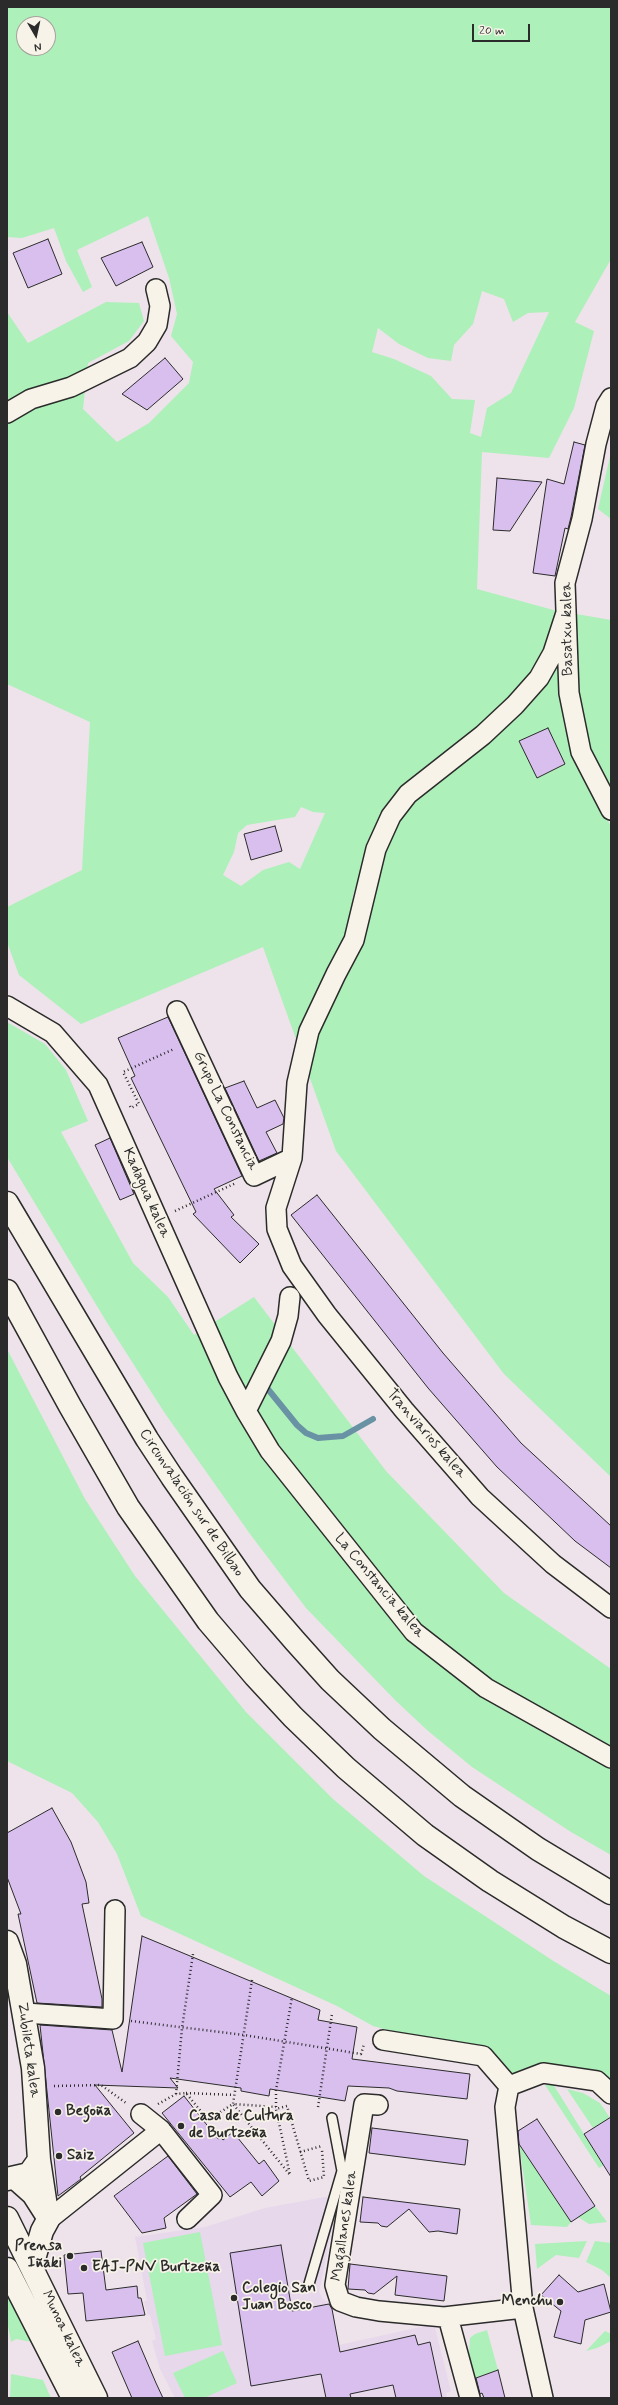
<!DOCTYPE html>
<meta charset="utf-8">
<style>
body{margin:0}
#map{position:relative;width:618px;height:2405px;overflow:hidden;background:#eee3ea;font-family:Mynerve,sans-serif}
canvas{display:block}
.frame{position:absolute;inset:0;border:8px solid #2b2b2b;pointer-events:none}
.north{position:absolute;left:16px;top:16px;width:40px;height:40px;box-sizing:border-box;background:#f7f3e8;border:1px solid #a5a39c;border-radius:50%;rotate:171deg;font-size:11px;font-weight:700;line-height:16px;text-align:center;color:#2b2b2b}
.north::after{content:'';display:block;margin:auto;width:14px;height:18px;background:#2b2b2b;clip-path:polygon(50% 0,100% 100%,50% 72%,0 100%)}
.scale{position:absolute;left:472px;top:24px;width:58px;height:18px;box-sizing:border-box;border:2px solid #2b2b2b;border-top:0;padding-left:5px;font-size:12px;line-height:14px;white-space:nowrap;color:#2b2b2b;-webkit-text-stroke:3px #f7f3e8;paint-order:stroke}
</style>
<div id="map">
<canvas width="618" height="2405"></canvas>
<div class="frame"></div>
<div class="north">N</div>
<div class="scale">20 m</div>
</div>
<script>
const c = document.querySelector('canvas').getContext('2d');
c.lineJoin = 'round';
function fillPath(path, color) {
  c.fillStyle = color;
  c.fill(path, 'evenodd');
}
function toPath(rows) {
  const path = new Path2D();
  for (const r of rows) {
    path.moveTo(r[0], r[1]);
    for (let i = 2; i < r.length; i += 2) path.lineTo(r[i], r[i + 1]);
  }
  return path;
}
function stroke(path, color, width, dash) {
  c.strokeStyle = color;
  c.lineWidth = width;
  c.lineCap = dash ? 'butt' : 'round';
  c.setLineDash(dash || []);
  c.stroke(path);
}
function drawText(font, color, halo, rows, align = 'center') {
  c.font = font + ' Mynerve,sans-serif';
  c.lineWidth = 3.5;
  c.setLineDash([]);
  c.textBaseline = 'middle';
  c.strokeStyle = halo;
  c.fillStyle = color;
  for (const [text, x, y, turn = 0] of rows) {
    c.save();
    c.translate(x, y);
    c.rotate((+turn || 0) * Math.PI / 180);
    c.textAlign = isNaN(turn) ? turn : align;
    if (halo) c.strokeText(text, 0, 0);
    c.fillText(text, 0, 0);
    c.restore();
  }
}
const built = toPath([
 [325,2197,338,2200,319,2292,323,2299,331,2304,339,2345,434,2324,451,2391,446,2393,447,2398,175,2398,160,2369,152,2341,156,2339,150,2315,148,2315,144,2302,147,2300,135,2237,205,2227,265,2208]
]);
const green = toPath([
 [7,7,611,7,611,259,575,322,594,331,574,408,549,458,482,452,477,589,557,611,539,668,372,838,353,895,351,918,368,910,395,817,473,748,562,641,561,685,564,726,586,782,611,826,611,1477,504,1374,336,1151,263,947,81,1024,19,975,7,942,7,907,82,870,90,722,7,684,7,312,28,343,106,302,139,303,144,321,129,341,88,363,83,409,117,442,149,423,189,383,193,362,171,336,177,314,169,278,148,216,77,250,92,287,83,292,66,261,54,228,22,238,7,237],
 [24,24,48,24,48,48,24,48],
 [482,291,504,299,513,322,528,313,549,312,511,393,487,408,481,437,470,433,475,400,452,399,431,376,394,359,372,352,378,328,399,344,428,358,451,361,454,345,473,324],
 [301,807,313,812,325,813,300,869,289,862,263,870,241,886,223,875,234,852,238,833,247,825,295,817],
 [611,452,611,519,598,509],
 [576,614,611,620,611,798,589,751,578,703],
 [7,1022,45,1044,66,1070,88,1121,61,1132,133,1263,168,1297,194,1335,254,1297,386,1471,504,1593,611,1669,611,1855,571,1832,472,1767,427,1730,395,1700,306,1608,250,1534,164,1412,106,1321,7,1157],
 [7,1349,85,1499,135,1576,246,1712,333,1799,424,1876,555,1962,611,1996,611,2094,543,2073,509,2086,483,2056,373,2026,337,2006,141,1916,117,1854,98,1822,72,1793,7,1761],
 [553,2084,584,2134,604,2165,599,2168,545,2085],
 [567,2089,583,2093,600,2103,610,2118,593,2128],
 [519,2144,571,2222,567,2227,531,2225],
 [595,2206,607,2222,589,2224,578,2217],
 [200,2232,222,2345,165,2356,143,2243],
 [587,2241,579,2258,556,2255,537,2269,535,2244],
 [595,2241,611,2243,611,2278,602,2270,586,2262],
 [7,2293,32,2342,16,2339,11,2342,7,2320],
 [487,2330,498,2370,475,2378,469,2354,470,2338,475,2334],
 [605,2331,611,2334,611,2341,597,2348,586,2351],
 [223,2351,237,2383,204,2398,185,2398,173,2373],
 [11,2374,43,2380,51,2398,10,2398]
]);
const stream = toPath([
 [267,1388,297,1425,306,1433,318,1438,343,1436,373,1419]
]);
const building = toPath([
 [48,239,62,274,28,288,13,253,48,239],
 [142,242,153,267,116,286,101,258,142,242],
 [165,358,183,379,147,410,122,394,165,358],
 [574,442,585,445,571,517,568,529,565,528,555,576,533,573,547,479,564,484,574,442],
 [497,478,542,482,510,531,493,530,497,478],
 [548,728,565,764,537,778,519,741,548,728],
 [275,826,282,851,251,860,244,834,275,826],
 [168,1017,242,1176,214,1189,234,1215,231,1217,259,1244,240,1263,193,1214,196,1212,131,1078,135,1076,118,1038,168,1017],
 [244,1081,257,1108,275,1100,284,1118,283,1124,266,1132,277,1153,259,1161,225,1088,244,1081],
 [110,1138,134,1194,120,1200,95,1145,110,1138],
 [317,1195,443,1353,521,1443,611,1526,611,1568,575,1541,497,1467,428,1388,291,1215,317,1195],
 [52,1808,71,1842,86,1882,89,1903,82,1904,102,1999,102,2007,37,2003,18,1914,21,1914,7,1877,7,1833,52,1808],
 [142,1936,320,2010,318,2020,357,2027,352,2059,470,2074,467,2099,397,2091,389,2088,348,2086,345,2101,270,2089,269,2096,241,2091,241,2088,170,2078,178,2088,95,2085,134,2133,80,2177,81,2179,58,2196,40,2025,112,2030,122,2072,142,1936],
 [184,2096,218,2139,221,2137,223,2140,233,2132,259,2164,264,2160,279,2181,262,2196,251,2182,230,2197,162,2113,184,2096],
 [611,2117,611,2177,584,2134,611,2117],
 [537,2119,595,2206,571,2222,519,2144,518,2131,537,2119],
 [372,2128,468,2140,465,2165,369,2153,372,2128],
 [168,2156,197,2194,164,2218,166,2228,142,2233,114,2196,168,2156],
 [363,2197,460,2209,457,2234,438,2231,429,2232,409,2209,387,2227,381,2226,378,2223,360,2222,363,2197],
 [281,2245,292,2311,329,2304,332,2309,340,2352,415,2335,418,2345,430,2342,442,2398,396,2398,393,2385,350,2394,351,2398,326,2398,321,2374,251,2386,230,2253,281,2245],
 [101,2251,106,2290,137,2286,138,2298,141,2298,145,2315,86,2321,83,2293,68,2294,64,2255,101,2251],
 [350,2264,447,2276,444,2301,395,2295,397,2276,374,2294,368,2293,365,2290,348,2289,350,2264],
 [559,2275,578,2292,604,2284,611,2312,585,2320,581,2344,554,2337,561,2311,541,2295,559,2275],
 [138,2341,156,2383,163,2398,132,2398,112,2352,138,2341],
 [498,2370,505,2398,484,2398,482,2393,480,2394,476,2378,498,2370]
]);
const path = toPath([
 [130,1106,131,1108,139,1104,123,1072,174,1049],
 [175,1211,236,1183],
 [252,1980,233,2104,276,2107],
 [131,2021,244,2035,361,2054,364,2044],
 [54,2086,101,2085,126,2103],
 [186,2093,234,2095],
 [176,2094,182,2028,193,1954],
 [158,2104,176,2094,186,2093,208,2120,233,2104,290,2175,276,2109,287,2106,309,2181,324,2177,322,2150],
 [276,2107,276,2090,292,1997],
 [318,2107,332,2014],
 [300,2152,322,2146]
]);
const lane = toPath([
 [332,2118,342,2171,347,2172],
 [309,2284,342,2171]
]);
const street = toPath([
 [611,398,606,406,596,444,582,519,565,583,569,693,581,752,611,810],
 [7,413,31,399,71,387,130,358,147,342,157,325,160,306,156,289],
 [566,613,553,653,539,678,515,705,483,735,408,794,391,816,376,849,354,940,336,974,309,1031,297,1083,292,1158,276,1208,277,1229,292,1266,327,1315,404,1410,480,1497,553,1564,611,1608],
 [7,1006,53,1033,98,1085,228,1377,246,1411,270,1451,414,1632,486,1688,611,1758],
 [177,1011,254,1176,292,1158],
 [246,1411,281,1341,288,1316,290,1297],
 [25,2013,113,2019,115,1910],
 [383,2040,483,2056,509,2086],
 [509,2086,505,2107,523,2308,543,2398],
 [509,2086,543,2073,597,2081,611,2094],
 [378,2105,364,2104,335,2285,340,2301,356,2307,379,2311,444,2317,523,2308],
 [141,2114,161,2130],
 [14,2179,32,2195,48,2220,161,2130,212,2195,187,2219],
 [448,2317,470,2398]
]);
const secondary = toPath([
 [7,1942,15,1964,33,2068,39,2160,48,2220,42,2231,32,2266],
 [7,2179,29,2174,39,2160]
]);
const primary = toPath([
 [7,2218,96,2398],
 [7,2269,73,2398]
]);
const highway = toPath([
 [7,1203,147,1439,172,1477,250,1589,295,1641,330,1680,382,1729,462,1796,538,1849,611,1893],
 [7,1291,70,1406,128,1507,208,1621,255,1676,293,1717,346,1768,425,1835,490,1881,564,1927,611,1952]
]);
const markers = [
 [58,2112,4,"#2b2b2b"],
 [181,2126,4,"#2b2b2b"],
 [59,2156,4,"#2b2b2b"],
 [70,2256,4,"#2b2b2b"],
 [84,2268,4,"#2b2b2b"],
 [234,2298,4,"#2b2b2b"],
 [560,2302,4,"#2b2b2b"]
];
const streetNames = [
 ["Basatxu kalea",568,629,-91],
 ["Grupo La Constancia",225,1111,64],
 ["Kadagua kalea",146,1193,66],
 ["Tranviarios kalea",426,1434,49],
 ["Circunvalación sur de Bilbao",191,1503,56],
 ["La Constancia kalea",379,1586,50],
 ["Zubileta kalea",28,2050,82],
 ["Magallanes kalea",345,2226,-82],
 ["Munoa kalea",63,2329,64]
];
const poiNames = [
 ["Begoña",66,2112],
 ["Casa de Cultura",189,2117],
 ["de Burtzeña",189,2134],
 ["Saiz",67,2156],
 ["Prensa",62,2247,"right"],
 ["Iñaki",62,2264,"right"],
 ["EAJ-PNV Burtzeña",92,2268],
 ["Colegio San",242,2289],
 ["Juan Bosco",242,2306],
 ["Menchu",552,2302,"right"]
];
fillPath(built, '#e7d8eb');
fillPath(green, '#adf0ba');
stroke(stream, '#6993a4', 6);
fillPath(building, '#d8bfee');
stroke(building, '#2b2b2b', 1);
stroke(lane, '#2b2b2b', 12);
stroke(street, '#2b2b2b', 22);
stroke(secondary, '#2b2b2b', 25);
stroke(primary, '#2b2b2b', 25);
stroke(highway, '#2b2b2b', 25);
stroke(path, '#2b2b2b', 2.5, [1, 3]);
stroke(lane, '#f7f3e8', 9);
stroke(street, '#f7f3e8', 19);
stroke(secondary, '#f7f3e8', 22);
stroke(primary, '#f7f3e8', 22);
stroke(highway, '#f7f3e8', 22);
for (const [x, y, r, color] of markers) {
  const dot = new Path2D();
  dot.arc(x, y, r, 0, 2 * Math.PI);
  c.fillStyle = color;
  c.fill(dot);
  stroke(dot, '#f7f3e8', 1.5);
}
drawText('15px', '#2b2b2b', '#f7f3e8', streetNames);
drawText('bold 15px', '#2b2b2b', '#f7f3e8', poiNames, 'left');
</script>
